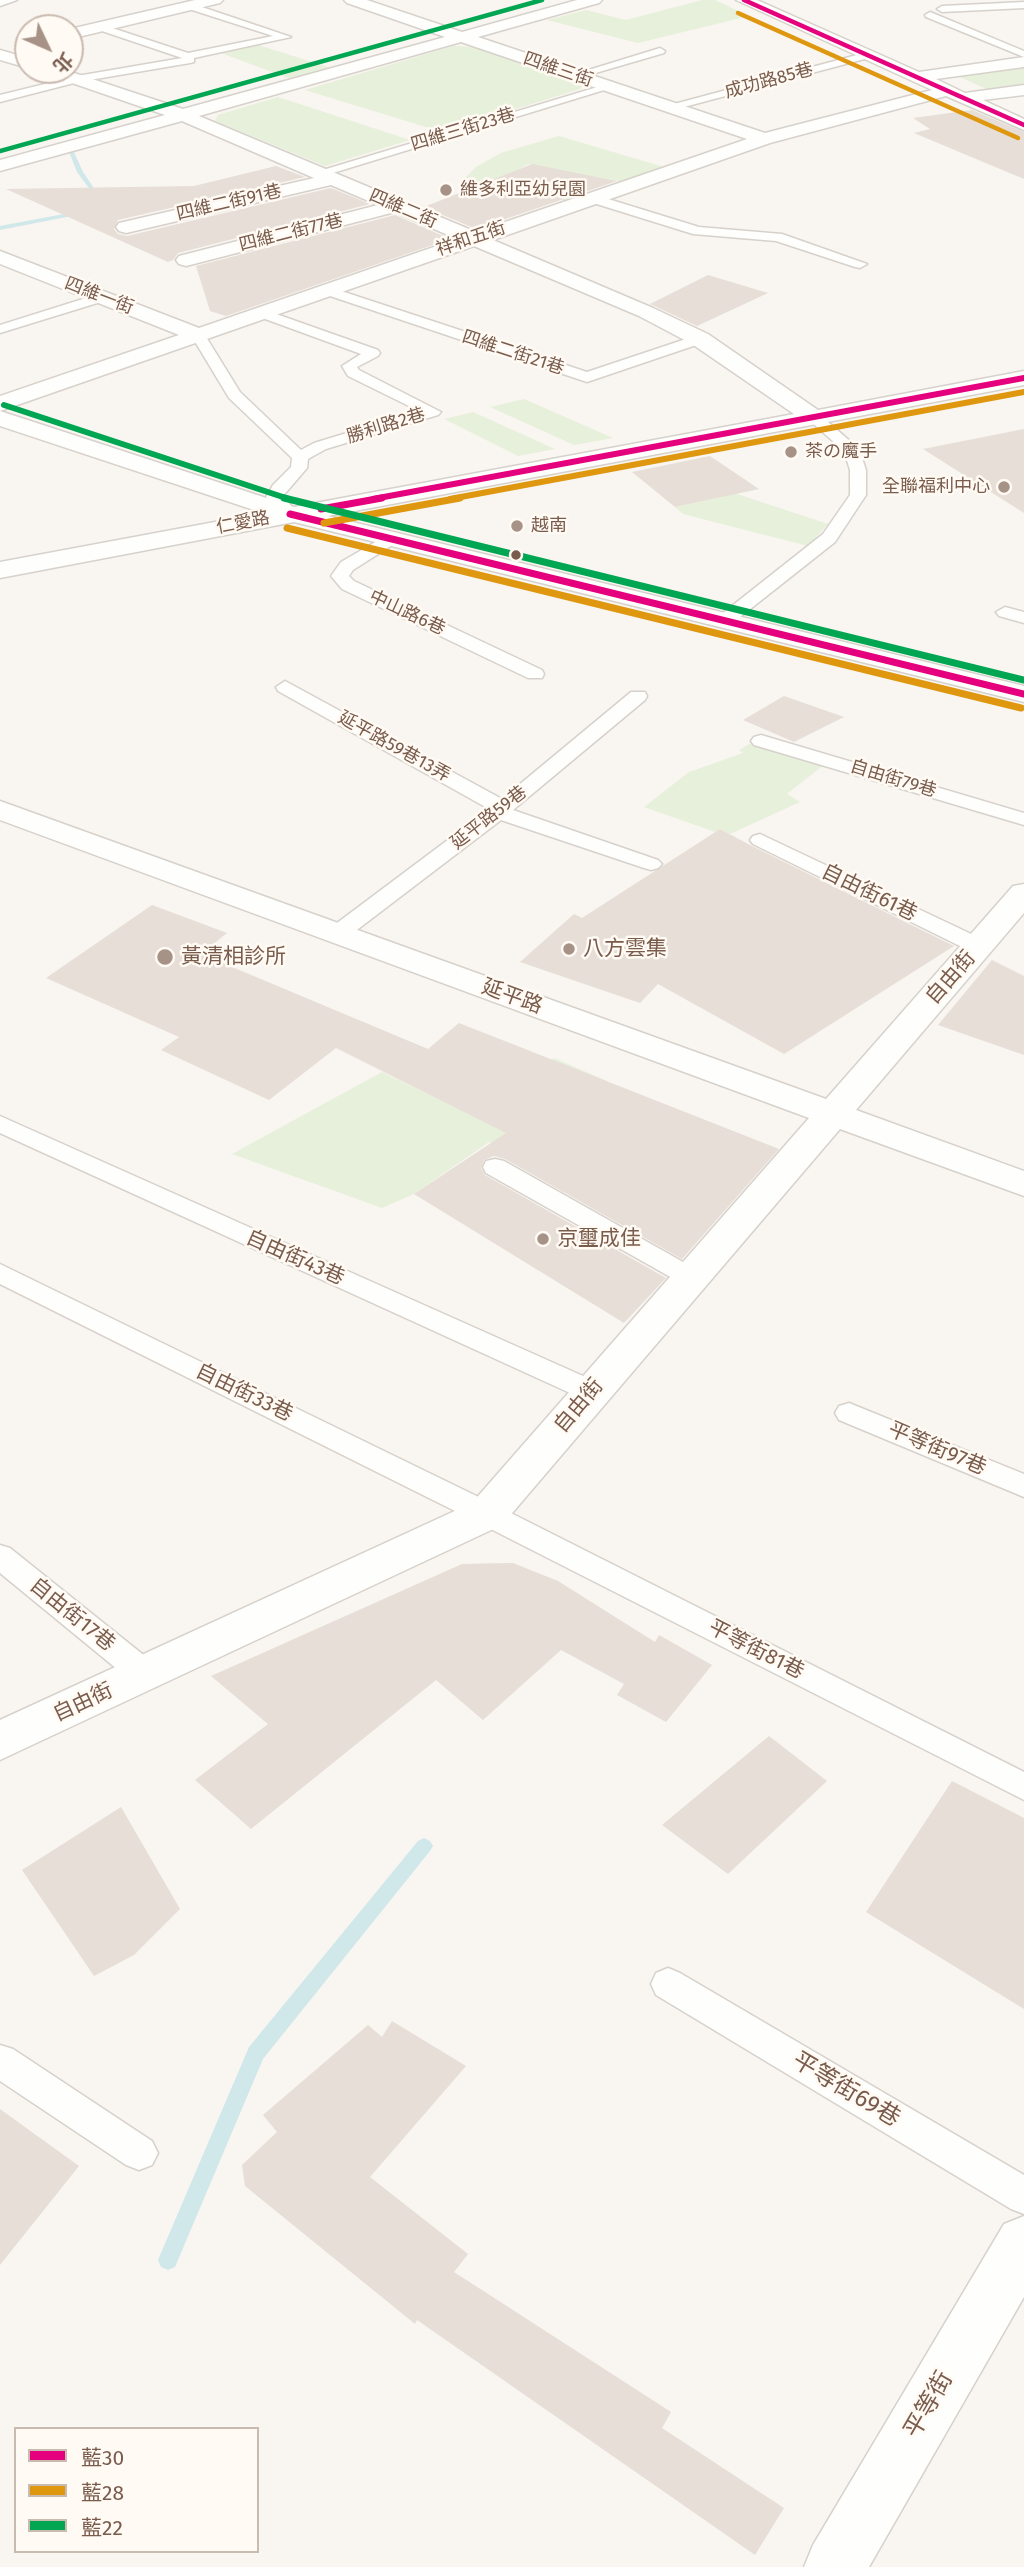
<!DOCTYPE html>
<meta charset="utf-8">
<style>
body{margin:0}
#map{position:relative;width:1024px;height:2567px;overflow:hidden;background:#f9f5f0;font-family:"Fira Sans","Noto Sans TC",sans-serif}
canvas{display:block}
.legend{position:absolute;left:14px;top:2427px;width:245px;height:126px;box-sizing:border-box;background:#fffaf3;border:2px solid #cabbb1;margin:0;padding:9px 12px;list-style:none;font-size:21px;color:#7a5c4d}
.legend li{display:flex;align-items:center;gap:14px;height:35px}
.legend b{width:35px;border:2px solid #cabbb1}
.north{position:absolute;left:14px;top:14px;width:70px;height:70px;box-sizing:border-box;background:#fffaf3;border:2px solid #cabbb1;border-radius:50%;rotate:134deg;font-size:19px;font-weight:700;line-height:28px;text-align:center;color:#7a5c4d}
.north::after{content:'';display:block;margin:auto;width:24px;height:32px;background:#a69286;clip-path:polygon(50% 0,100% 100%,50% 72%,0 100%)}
</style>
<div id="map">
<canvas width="1024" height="2567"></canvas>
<ul class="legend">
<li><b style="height:9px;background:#e5007d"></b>藍30</li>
<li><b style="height:9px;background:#de970f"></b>藍28</li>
<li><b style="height:9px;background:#00a651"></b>藍22</li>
</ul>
<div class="north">北</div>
</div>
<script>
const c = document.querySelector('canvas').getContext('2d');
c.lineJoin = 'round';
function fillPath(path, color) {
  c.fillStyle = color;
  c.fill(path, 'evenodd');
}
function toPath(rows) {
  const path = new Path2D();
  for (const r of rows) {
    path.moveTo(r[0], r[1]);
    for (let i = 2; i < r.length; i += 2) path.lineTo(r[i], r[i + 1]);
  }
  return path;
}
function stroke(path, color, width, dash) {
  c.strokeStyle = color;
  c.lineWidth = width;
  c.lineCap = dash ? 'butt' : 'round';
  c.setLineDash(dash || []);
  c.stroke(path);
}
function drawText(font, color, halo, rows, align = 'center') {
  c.font = font + ' "Fira Sans","Noto Sans TC","Noto Sans JP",sans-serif';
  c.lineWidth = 5;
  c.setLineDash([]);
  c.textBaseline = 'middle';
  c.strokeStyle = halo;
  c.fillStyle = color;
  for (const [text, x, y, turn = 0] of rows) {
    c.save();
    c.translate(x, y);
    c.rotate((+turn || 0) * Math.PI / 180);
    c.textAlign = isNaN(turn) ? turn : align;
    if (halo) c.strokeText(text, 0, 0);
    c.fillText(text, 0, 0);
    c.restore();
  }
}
const green = toPath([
 [702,0,715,0,749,16,638,43,547,20,586,10,626,20],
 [258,45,332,68,291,79,221,53],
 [453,46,474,47,584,84,580,89,442,132,305,90],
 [1024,64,1024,89,993,92,953,74],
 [278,97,318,110,410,140,325,166,215,121,218,115],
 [559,136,664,167,623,182,529,164,508,174,588,194,568,201,463,180,476,167,501,153],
 [524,399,613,438,574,445,490,407],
 [473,412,555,449,518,456,444,419],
 [728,491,828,524,808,546,683,514,675,507,722,497],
 [751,743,825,764,787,794,800,802,730,834,720,829,715,832,644,807,689,772,743,753,739,750],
 [554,1058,607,1081,520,1156,489,1142,414,1194,382,1208,232,1154,382,1072,486,1122]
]);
const stream = toPath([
 [68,149,73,150,83,172,104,203,100,203,77,172,68,149],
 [85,210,87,213,0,230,0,226,85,210],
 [424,1838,430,1841,433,1846,430,1851,263,2059,175,2267,168,2270,161,2267,158,2260,249,2047,418,1841,424,1838]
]);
const building = toPath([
 [972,110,1024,132,1024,179,914,133,930,129,913,118],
 [532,164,617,181,476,229,424,207],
 [276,166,305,177,118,220,114,229,118,234,127,236,331,188,370,204,178,253,173,260,168,262,6,189,194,186],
 [395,215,450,239,226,316,210,311,196,266],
 [708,275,768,293,697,326,650,304],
 [1024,429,1024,513,923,449],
 [710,456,759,489,675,507,632,472],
 [784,696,844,717,794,742,743,720],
 [720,829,752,846,954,946,784,1054,658,984,640,1003,520,962,574,914,582,918],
 [152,905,227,933,201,954,428,1049,459,1023,779,1149,682,1259,505,1159,494,1156,484,1160,481,1168,485,1175,666,1278,624,1323,414,1194,506,1133,336,1048,269,1100,161,1050,179,1037,46,978],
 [992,960,1024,976,1024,1055,938,1025],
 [513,1563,558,1581,655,1642,659,1635,712,1665,666,1722,617,1695,624,1684,561,1650,483,1720,436,1680,251,1829,195,1780,268,1724,211,1676,462,1564],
 [769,1736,827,1781,728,1874,662,1825],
 [952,1781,1024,1818,1024,2009,866,1912],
 [121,1807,180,1909,134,1955,94,1976,22,1870],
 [392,2021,466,2066,370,2177,468,2254,454,2272,671,2412,662,2428,784,2508,755,2555,417,2320,415,2324,245,2186,242,2165,277,2132,263,2115,368,2025,382,2037],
 [0,2109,79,2166,0,2265]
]);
const service = toPath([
 [0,0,17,0,0,6,0,0],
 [1024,2,1024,8,942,12,937,9,942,6,1024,2],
 [190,3,291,37,194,58,194,62,190,63,78,82,0,102,0,95,77,76,182,58,96,29,96,25,100,24,188,53,273,36,186,8,185,6,190,3],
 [930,12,1024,51,1024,57,926,17,925,15,930,12],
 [660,48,665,51,664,53,575,79,569,76,660,48],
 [868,52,874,55,872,57,669,111,663,107,868,52],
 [604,85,614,87,323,176,315,176,313,173,604,85],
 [592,194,699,227,782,234,867,264,860,268,855,267,776,241,693,234,587,201,587,195,592,194],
 [326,286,587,372,695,336,700,335,707,339,705,342,587,382,321,293,319,290,326,286],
 [102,293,107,294,107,300,0,333,0,325,102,293],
 [262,309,378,350,380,353,378,356,357,367,359,370,441,412,438,415,326,449,308,459,307,468,283,496,298,514,290,519,284,518,266,497,273,485,291,467,292,458,229,398,191,335,193,332,203,332,240,392,301,450,314,443,419,411,348,376,342,366,361,354,257,316,255,313,262,309],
 [815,413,820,415,859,449,866,470,866,495,835,542,730,625,718,625,715,621,718,617,823,534,850,495,850,470,844,451,810,421,807,418,815,413],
 [391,533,400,538,397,542,353,570,349,576,354,581,542,670,544,674,542,678,528,678,342,589,331,576,341,562,391,533],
 [1005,607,1024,612,1024,623,999,616,996,612,1005,607],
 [285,681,502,799,631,692,645,692,647,696,645,700,513,810,658,860,662,864,658,868,651,870,644,868,501,820,345,939,329,939,326,934,329,929,489,809,278,691,276,687,285,681],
 [761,735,1024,813,1024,825,754,745,751,741,754,737,761,735],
 [760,834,986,941,989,946,986,951,978,953,970,951,753,844,750,840,753,836,760,834],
 [0,1116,601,1384,605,1391,601,1398,591,1401,581,1398,0,1133,0,1116],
 [495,1159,504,1161,699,1271,703,1277,699,1283,690,1286,681,1283,486,1173,483,1167,486,1161,495,1159],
 [0,1264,497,1506,1024,1772,1024,1800,477,1522,0,1284,0,1264],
 [849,1403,1024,1474,1024,1497,839,1420,835,1413,839,1406,849,1403],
 [0,1545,10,1548,156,1665,161,1674,156,1683,145,1686,134,1683,0,1573,0,1545],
 [668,1968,680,1973,1024,2175,1024,2214,1011,2209,656,1995,651,1984,656,1973,668,1968],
 [0,2045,13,2049,152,2141,158,2153,152,2165,139,2170,126,2165,0,2081,0,2045]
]);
const minor = toPath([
 [195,0,223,0,220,3,70,39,70,29,195,0],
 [344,0,367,0,462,32,577,0,602,0,599,3,478,37,765,133,932,90,736,0,757,0,919,72,1024,57,1024,67,936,79,965,93,1024,85,1024,95,983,100,1024,119,1024,130,946,96,770,143,493,240,653,308,708,334,818,410,1024,371,1024,385,328,516,1024,686,1024,702,294,522,0,578,0,562,263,513,0,426,0,411,294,507,794,414,692,344,639,316,474,246,0,411,0,396,179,335,0,264,0,251,199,328,457,239,395,212,186,266,179,264,176,260,179,256,378,205,331,185,126,233,119,231,116,227,119,223,314,178,182,121,0,171,0,160,165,115,43,73,41,70,65,70,183,109,445,37,347,3,344,0],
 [461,42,747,139,476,232,199,116,461,42],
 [0,50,28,58,28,68,0,60,0,50],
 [0,801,826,1099,1013,886,1024,884,1024,913,856,1110,1024,1171,1024,1196,840,1129,502,1525,0,1760,0,1720,472,1503,809,1118,0,820,0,801],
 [1024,2216,1024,2297,869,2567,804,2567,813,2545,1004,2224,1024,2216]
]);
const bus1Far2 = toPath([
 [744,0,1024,125]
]);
const bus1Far1 = toPath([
 [373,499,1024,378]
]);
const bus1 = toPath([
 [321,509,382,498],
 [290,514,1024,694]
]);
const bus2Far2 = toPath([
 [738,13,1018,138]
]);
const bus2Far1 = toPath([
 [450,499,1024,392]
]);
const bus2 = toPath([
 [324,523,460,498],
 [287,528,1021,708]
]);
const bus3Far2 = toPath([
 [0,151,542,0]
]);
const bus3Far1 = toPath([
 [4,405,289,499]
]);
const bus3 = toPath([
 [284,498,1024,680]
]);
const markers = [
 [446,190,7,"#a69286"],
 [791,452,7,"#a69286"],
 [1004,487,7,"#a69286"],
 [517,526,7,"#a69286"],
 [516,555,6,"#7a5c4d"],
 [569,949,7,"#a69286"],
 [165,957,9,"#a69286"],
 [543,1239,7,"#a69286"]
];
const farStreetnames = [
 ["四維三街",558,70,19],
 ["成功路85巷",769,81,-15],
 ["四維三街23巷",463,130,-17],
 ["四維二街91巷",229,203,-13],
 ["四維二街",403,209,23],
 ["四維二街77巷",291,233,-14],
 ["祥和五街",471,239,-19],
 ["四維一街",99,296,21],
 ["四維二街21巷",513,353,18],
 ["勝利路2巷",386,426,-17],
 ["仁愛路",243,523,-11],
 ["中山路6巷",407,613,25],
 ["延平路59巷13弄",394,747,29],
 ["自由街79巷",893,779,17],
 ["延平路59巷",489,818,-38]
];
const farPoinames = [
 ["維多利亞幼兒園",460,190],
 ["茶の魔手",805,452],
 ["全聯福利中心",990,487,"right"],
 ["越南",531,526]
];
const streetNames = [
 ["自由街61巷",869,893,26],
 ["自由街",951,978,-49],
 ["延平路",512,997,20],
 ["自由街43巷",295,1258,24],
 ["自由街33巷",244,1393,26],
 ["自由街",579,1406,-50],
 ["平等街97巷",937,1449,23],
 ["自由街17巷",72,1615,39],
 ["平等街81巷",756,1650,27],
 ["自由街",83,1703,-25]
];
const poiNames = [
 ["八方雲集",583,949],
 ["黃清相診所",181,957],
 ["京璽成佳",557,1239]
];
const nearStreetnames = [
 ["平等街69巷",846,2090,31],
 ["平等街",929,2405,-60]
];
fillPath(green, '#e7f0db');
fillPath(stream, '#d0e8ea');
fillPath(building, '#e6ded7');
stroke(service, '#d7d1cb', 3);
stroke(minor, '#d7d1cb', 3);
fillPath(service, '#fefefd');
fillPath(minor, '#fefefd');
stroke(bus1Far2, '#e5007d', 4.5);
stroke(bus1Far1, '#e5007d', 6);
stroke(bus1, '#e5007d', 7);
stroke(bus2Far2, '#de970f', 4.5);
stroke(bus2Far1, '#de970f', 6);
stroke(bus2, '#de970f', 7);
stroke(bus3Far2, '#00a651', 4.5);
stroke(bus3Far1, '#00a651', 6);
stroke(bus3, '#00a651', 7);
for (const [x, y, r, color] of markers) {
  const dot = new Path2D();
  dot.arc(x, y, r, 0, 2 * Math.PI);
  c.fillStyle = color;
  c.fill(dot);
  stroke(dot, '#fffaf3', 2.5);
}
drawText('18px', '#7a5c4d', '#fffaf3', farStreetnames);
drawText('18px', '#7a5c4d', '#fffaf3', farPoinames, 'left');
drawText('21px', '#7a5c4d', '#fffaf3', streetNames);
drawText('21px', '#7a5c4d', '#fffaf3', poiNames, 'left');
drawText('24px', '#7a5c4d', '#fffaf3', nearStreetnames);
</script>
